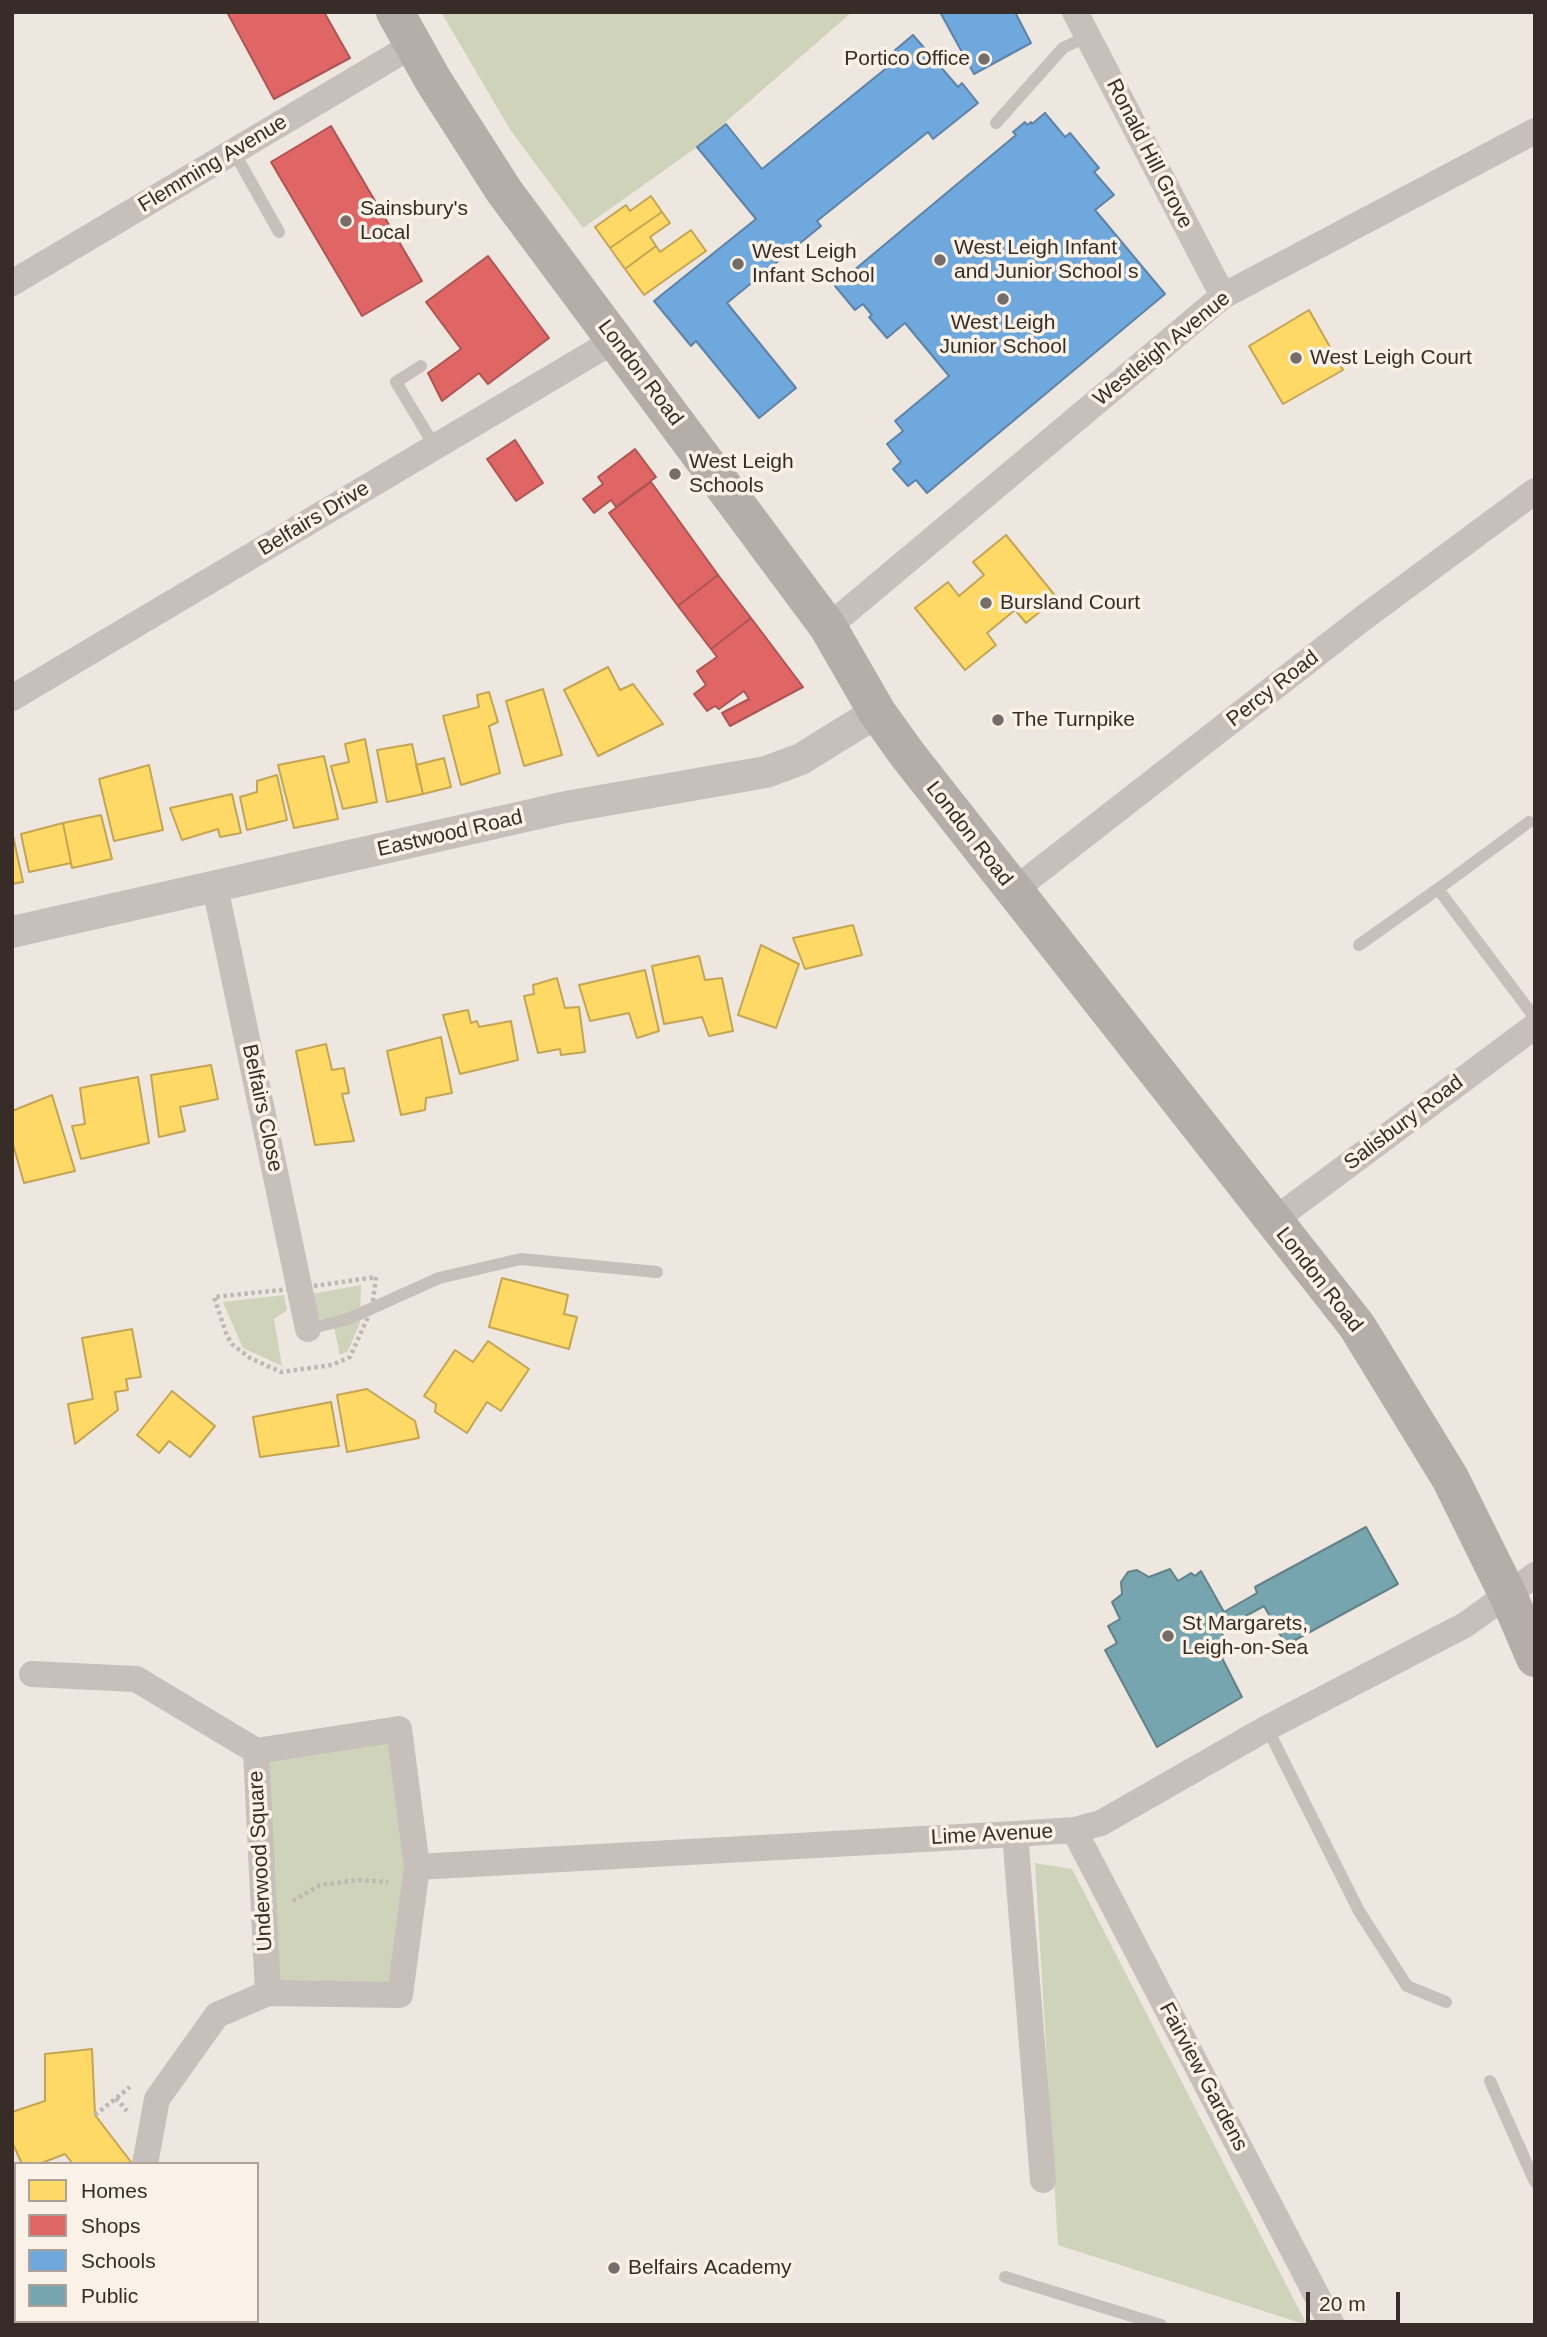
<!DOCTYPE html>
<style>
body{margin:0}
#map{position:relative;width:1547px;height:2337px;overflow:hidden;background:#ede7e0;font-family:Arial,sans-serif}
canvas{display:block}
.frame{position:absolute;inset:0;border:14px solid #372c27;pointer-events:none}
.legend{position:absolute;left:14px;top:2162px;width:245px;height:161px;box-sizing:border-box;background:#faf1e7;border:2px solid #aca29a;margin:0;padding:9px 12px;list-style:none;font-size:21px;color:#372c27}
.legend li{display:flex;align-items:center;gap:14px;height:35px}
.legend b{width:35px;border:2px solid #aca29a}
.scale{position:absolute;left:1306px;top:2292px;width:94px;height:32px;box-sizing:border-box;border:4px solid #372c27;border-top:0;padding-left:9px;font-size:21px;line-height:24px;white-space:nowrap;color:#372c27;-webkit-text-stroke:5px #faf1e7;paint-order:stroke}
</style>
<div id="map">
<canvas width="1547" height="2337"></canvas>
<div class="frame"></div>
<ul class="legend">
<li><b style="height:19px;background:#ffd966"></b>Homes</li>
<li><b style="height:19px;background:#e06666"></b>Shops</li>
<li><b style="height:19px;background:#6fa8dc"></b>Schools</li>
<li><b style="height:19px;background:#76a5af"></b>Public</li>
</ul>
<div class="scale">20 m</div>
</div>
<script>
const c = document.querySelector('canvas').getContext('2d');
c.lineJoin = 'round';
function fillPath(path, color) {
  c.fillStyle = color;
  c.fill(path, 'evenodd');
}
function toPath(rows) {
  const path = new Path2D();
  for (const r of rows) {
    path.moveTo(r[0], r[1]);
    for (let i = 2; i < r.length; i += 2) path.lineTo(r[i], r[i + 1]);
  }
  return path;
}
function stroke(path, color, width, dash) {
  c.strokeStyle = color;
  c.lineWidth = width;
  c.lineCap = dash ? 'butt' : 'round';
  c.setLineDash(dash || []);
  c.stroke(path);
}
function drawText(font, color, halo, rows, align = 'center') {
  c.font = font + ' Arial,sans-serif';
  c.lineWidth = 7;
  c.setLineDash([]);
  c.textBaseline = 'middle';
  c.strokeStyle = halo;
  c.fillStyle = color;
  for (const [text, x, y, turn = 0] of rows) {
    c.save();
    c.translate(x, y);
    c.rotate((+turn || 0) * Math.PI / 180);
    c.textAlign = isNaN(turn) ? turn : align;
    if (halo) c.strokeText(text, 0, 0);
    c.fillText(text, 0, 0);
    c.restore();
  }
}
const green = toPath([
 [441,12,852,12,697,147,583,228,511,131],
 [361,1285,360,1323,348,1351,340,1355,332,1318,314,1320,306,1295],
 [284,1295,287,1310,274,1319,282,1366,243,1348,223,1302],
 [390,1741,406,1869,392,1983,279,1982,265,1758],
 [1035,1863,1072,1869,1307,2325,1058,2245],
 [12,2205,16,2207,16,2321,103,2321,104,2325,12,2325]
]);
const homes = toPath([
 [651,196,662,212,610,248,595,227,626,205,630,211,651,196],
 [662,212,670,223,650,237,656,246,625,269,610,248,662,212],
 [691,230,706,251,644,295,625,269,656,246,660,252,691,230],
 [1309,310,1343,370,1283,404,1249,346,1309,310],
 [1006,535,1057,598,1026,623,1015,610,987,633,996,645,965,670,915,608,948,582,959,596,984,575,973,562,1006,535],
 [608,667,620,690,633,684,663,724,598,756,564,690,608,667],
 [543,689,562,755,524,766,506,701,543,689],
 [489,692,498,722,489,726,500,773,461,785,443,716,479,707,477,695,489,692],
 [365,739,377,802,343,809,331,766,349,762,345,744,365,739],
 [412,744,423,794,387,802,377,750,412,744],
 [324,756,338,819,294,828,278,765,324,756],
 [444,758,451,787,423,794,416,765,444,758],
 [149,765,163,830,114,841,99,779,149,765],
 [277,775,287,820,247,830,240,797,257,792,257,781,277,775],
 [232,794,241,833,220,837,218,829,182,840,170,808,232,794],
 [101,815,112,859,72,868,63,823,101,815],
 [63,823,71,863,29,872,21,834,63,823],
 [12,831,23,882,12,884,12,831],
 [853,925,862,955,805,969,793,938,853,925],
 [761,945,799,964,776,1028,738,1015,761,945],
 [699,956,705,980,722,978,733,1031,709,1036,702,1017,664,1024,652,966,699,956],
 [645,970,659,1031,637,1038,629,1013,590,1021,579,985,645,970],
 [557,978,565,1008,579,1007,585,1052,561,1055,560,1049,538,1053,524,996,534,994,533,985,557,978],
 [468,1010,471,1023,477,1021,479,1027,511,1021,518,1060,460,1074,443,1015,468,1010],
 [441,1037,452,1093,426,1098,425,1110,401,1115,387,1051,441,1037],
 [326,1044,332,1070,344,1068,349,1093,342,1094,354,1141,315,1145,296,1051,326,1044],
 [211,1065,218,1099,180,1107,185,1131,159,1137,151,1075,211,1065],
 [138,1077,149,1143,81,1159,72,1126,85,1124,80,1088,138,1077],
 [52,1095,75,1171,24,1183,12,1141,12,1111,52,1095],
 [502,1278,568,1295,564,1314,577,1317,569,1349,489,1327,502,1278],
 [132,1329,141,1377,126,1379,128,1390,115,1392,118,1410,75,1444,68,1404,93,1399,82,1338,132,1329],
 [488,1341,529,1369,501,1411,487,1402,467,1433,435,1412,436,1404,424,1396,455,1350,473,1362,488,1341],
 [367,1389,415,1421,419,1438,347,1452,337,1395,367,1389],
 [172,1391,215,1426,190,1457,169,1441,159,1453,137,1435,172,1391],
 [331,1402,339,1446,260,1457,253,1417,331,1402],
 [92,2049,95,2115,131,2162,128,2164,73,2164,65,2154,39,2164,22,2164,12,2142,12,2112,45,2101,45,2054,92,2049]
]);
const shops = toPath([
 [227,12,324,12,350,58,274,99,227,12],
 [331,126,422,281,362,316,271,162,331,126],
 [488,256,549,338,488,384,479,373,442,401,428,373,461,349,426,302,488,256],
 [515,440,543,483,516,501,487,459,515,440],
 [635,449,656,477,616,507,611,500,594,513,583,499,603,484,598,477,635,449],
 [651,482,718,575,678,606,609,513,651,482],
 [718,575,751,618,711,649,678,606,718,575],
 [751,618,803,687,730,726,722,713,749,699,744,691,719,709,715,706,707,711,694,694,706,685,697,671,717,657,711,649,751,618]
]);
const schools = toPath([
 [940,12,1015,12,1031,43,974,74,940,12],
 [913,35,958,87,962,83,978,103,933,139,928,132,817,221,821,226,727,303,796,388,759,418,696,341,691,346,654,301,756,219,697,147,726,124,762,169,900,57,894,51,913,35],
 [1045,113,1065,137,1070,133,1099,168,1094,172,1114,195,1095,210,1165,294,927,493,916,480,908,486,893,469,901,462,887,444,903,431,895,421,949,376,905,323,887,338,869,317,872,315,863,304,855,310,835,286,1016,135,1013,132,1025,122,1027,125,1031,122,1032,124,1045,113]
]);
const public = toPath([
 [1366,1527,1398,1584,1286,1645,1264,1606,1220,1630,1232,1652,1222,1658,1242,1697,1157,1747,1105,1650,1117,1643,1108,1626,1120,1619,1112,1602,1122,1594,1121,1582,1128,1572,1137,1570,1149,1577,1170,1569,1178,1581,1191,1573,1195,1576,1201,1571,1224,1612,1257,1593,1255,1587,1366,1527]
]);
const path = toPath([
 [376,1277,372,1308,350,1357,332,1365,281,1372,250,1358,233,1345,227,1336,214,1297,300,1288,376,1277],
 [293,1901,320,1885,358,1880,388,1882],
 [116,2098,127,2111],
 [95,2115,130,2087]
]);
const service = toPath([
 [996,123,1063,48,1087,36],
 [234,152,279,232],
 [421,366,396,382,435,447],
 [1438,889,1529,822],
 [1359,945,1438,889,1535,1018],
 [308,1329,348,1319,439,1278,521,1259,657,1272],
 [1267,1728,1359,1911,1407,1986,1446,2002],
 [1490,2081,1535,2182],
 [1005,2277,1161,2325]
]);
const minor = toPath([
 [1075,12,1223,296],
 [12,283,413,45],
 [828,627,1223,296,1535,131],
 [12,698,615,340],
 [215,887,308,1329],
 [1013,891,1362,619,1535,491],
 [1273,1221,1535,1026],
 [32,1674,136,1679,256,1751],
 [399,1729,417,1867,400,1995,268,1993,256,1751,399,1729],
 [1074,1830,1332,2325],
 [1015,1834,1043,2180],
 [417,1867,1015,1834,1074,1830,1101,1823,1267,1728,1465,1625,1535,1575],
 [145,2164,157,2099,217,2015,268,1993]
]);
const tertiary = toPath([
 [12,932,566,807,766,772,801,759,877,712]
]);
const primary = toPath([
 [395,12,433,80,504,191,828,627,877,712,907,754,1357,1326,1450,1478,1508,1595,1535,1658]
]);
const markers = [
 [984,59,7,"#776d68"],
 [346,221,7,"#776d68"],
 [940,260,7,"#776d68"],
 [738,264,7,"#776d68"],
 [1003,299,7,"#776d68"],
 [1296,358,7,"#776d68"],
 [675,474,7,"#776d68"],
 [986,603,7,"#776d68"],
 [998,720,7,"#776d68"],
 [1168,1636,7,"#776d68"],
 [614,2268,7,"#776d68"]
];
const poiNames = [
 ["Portico Office",970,59,"right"],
 ["Sainsbury's",360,209],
 ["Local",360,233],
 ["West Leigh Infant",954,248],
 ["and Junior School s",954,272],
 ["West Leigh",752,252],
 ["Infant School",752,276],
 ["West Leigh",1003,323,"center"],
 ["Junior School",1003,347,"center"],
 ["West Leigh Court",1310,358],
 ["West Leigh",689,462],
 ["Schools",689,486],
 ["Bursland Court",1000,603],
 ["The Turnpike",1012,720],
 ["St Margarets,",1182,1624],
 ["Leigh-on-Sea",1182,1648],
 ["Belfairs Academy",628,2268]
];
const streetNames = [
 ["Ronald Hill Grove",1149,154,63],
 ["Flemming Avenue",213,164,-31],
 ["Westleigh Avenue",1162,349,-39],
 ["London Road",640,373,53],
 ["Belfairs Drive",314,519,-31],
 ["Percy Road",1273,689,-38],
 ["Eastwood Road",450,834,-13],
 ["London Road",969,834,52],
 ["Belfairs Close",262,1108,78],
 ["Salisbury Road",1404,1123,-37],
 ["London Road",1319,1280,52],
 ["Lime Avenue",992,1835,-3],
 ["Underwood Square",261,1861,-93],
 ["Fairview Gardens",1203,2077,62]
];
fillPath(green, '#ced3ba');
fillPath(homes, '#ffd966');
stroke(homes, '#c3a553', 2);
fillPath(shops, '#e06666');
stroke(shops, '#ad5553', 2);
fillPath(schools, '#6fa8dc');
stroke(schools, '#5e83a6', 2);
fillPath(public, '#76a5af');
stroke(public, '#638186', 2);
stroke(path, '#bfb8b2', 4.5, [3.5, 3.5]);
stroke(service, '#c6bfba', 12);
stroke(minor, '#c6bfba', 26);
stroke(tertiary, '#c6bfba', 32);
stroke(primary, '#b5ada8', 38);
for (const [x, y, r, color] of markers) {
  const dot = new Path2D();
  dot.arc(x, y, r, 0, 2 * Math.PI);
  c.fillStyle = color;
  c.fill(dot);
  stroke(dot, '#faf1e7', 2.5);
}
drawText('21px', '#372c27', '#faf1e7', poiNames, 'left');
drawText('21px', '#372c27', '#faf1e7', streetNames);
</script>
